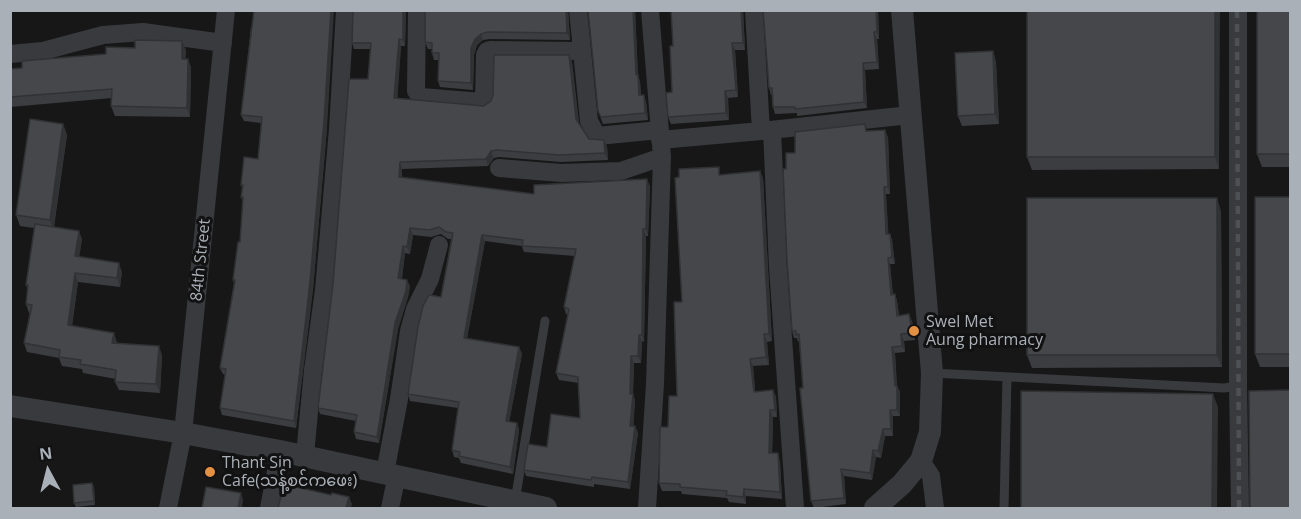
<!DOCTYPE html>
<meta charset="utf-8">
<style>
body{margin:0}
#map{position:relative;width:1301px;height:519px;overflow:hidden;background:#171718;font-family:"Open Sans",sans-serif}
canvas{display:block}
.frame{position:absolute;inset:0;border:12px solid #aab0b7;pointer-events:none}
.north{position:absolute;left:18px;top:441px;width:60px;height:60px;-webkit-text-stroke:4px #121213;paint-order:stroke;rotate:353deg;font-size:16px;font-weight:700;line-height:24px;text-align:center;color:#aab0b7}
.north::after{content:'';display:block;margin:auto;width:21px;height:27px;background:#aab0b7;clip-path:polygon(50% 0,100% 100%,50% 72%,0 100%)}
</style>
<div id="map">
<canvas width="1301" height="519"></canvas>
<div class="frame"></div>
<div class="north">N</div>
</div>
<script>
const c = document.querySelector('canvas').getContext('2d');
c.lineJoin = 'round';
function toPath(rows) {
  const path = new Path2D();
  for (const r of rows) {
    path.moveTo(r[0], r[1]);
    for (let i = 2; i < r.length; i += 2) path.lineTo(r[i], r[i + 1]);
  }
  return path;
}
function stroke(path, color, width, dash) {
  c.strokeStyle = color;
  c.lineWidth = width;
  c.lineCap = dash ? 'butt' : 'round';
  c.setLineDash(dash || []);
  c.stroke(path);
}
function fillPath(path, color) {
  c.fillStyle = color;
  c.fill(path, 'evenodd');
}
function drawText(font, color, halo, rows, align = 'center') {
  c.font = font + ' "Open Sans","Noto Sans Myanmar",sans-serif';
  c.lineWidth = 6;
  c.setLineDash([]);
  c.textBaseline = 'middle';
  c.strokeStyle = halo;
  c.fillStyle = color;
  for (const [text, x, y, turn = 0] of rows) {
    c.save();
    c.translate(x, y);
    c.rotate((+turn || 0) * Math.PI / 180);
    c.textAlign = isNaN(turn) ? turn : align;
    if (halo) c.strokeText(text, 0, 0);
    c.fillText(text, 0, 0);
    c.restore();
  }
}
const service = toPath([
 [932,373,1224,388,1238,386],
 [515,501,545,321],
 [1004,508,1007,377]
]);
const minor = toPath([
 [417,10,416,91,421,97,482,102,484,101,485,55,487,51,490,50,580,51],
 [578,10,589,121,597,136,660,130],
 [754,10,761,131],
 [1238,10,1238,386,1240,508],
 [10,54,43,51,103,35,143,32,223,43],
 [772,130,778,267,795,508],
 [660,140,761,131,910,115],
 [499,168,561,173,621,171,662,157],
 [305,455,313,370,324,290,338,129,345,10],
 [921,461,931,476,935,508],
 [385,473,399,399,409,331,415,309,430,279,439,245],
 [168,508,183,433,226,10],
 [269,508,280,451],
 [390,508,397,475],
 [647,508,655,384,662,157,650,10]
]);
const tertiary = toPath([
 [10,406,183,433,280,451,546,508],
 [875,508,902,484,921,461,930,432,932,373,902,10]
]);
const rail = toPath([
 [1237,10,1239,508]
]);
const wall = toPath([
 [406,10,405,46,401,46,397,98,484,106,569,55,572,62,579,123,589,139,607,146,608,160,561,162,499,157,494,158,488,166,402,169,402,177,534,194,650,186,648,236,646,236,644,342,642,341,641,363,634,363,633,394,635,401,633,426,635,426,638,433,630,489,594,484,594,487,526,476,524,470,547,447,580,418,579,383,559,380,556,373,568,314,566,314,564,307,575,256,524,252,522,246,485,241,467,338,519,347,522,354,509,422,517,423,519,430,513,474,461,463,459,458,454,457,452,450,458,408,410,401,408,394,441,297,451,239,448,239,441,234,431,237,413,235,410,254,405,253,402,279,410,286,408,297,398,329,379,443,356,439,354,432,356,421,320,414,318,408,368,79,370,49,354,49,352,43],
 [568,10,570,40,490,39,483,40,477,45,474,55,473,90,440,87,438,81,439,60,434,60,432,53,432,49,428,49,425,42],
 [588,10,635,10,638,76,640,81,641,95,644,95,646,102,648,120,603,124,598,111],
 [671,10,743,10,745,50,735,50,738,97,728,98,729,120,671,124,668,117,672,92,673,46],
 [763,10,878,10,879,39,877,39,879,69,865,70,867,108,797,116,797,113,775,114,773,107,772,95,771,95,769,88],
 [1027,10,1219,10,1219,169,1032,170,1027,157],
 [1290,10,1290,167,1262,167,1257,154],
 [251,27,327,128,313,289,296,428,222,415,220,408,225,375,223,374,220,368,234,283,233,280,240,242,243,202,241,197,242,188,241,185,258,159,261,123,244,121,241,115],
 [186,50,185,59,188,59,191,68,190,117,115,116,111,106,112,98,10,107,10,69],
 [993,51,996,62,999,124,962,126,958,116],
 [63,124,67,135,54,227,82,239,79,257,122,272,120,287,78,282,72,326,117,342,117,343,162,355,160,393,119,390,115,382,116,379,83,373,82,369,62,366,59,358,27,352,24,343,30,313,29,313,26,304,28,290,26,285,34,228,20,226,16,215],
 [868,131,888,137,890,194,886,194,888,234,890,234,892,240,895,264,890,264,893,295,895,294,897,301,899,315,912,321,915,340,904,341,905,352,895,353,897,386,900,392,900,416,893,416,893,436,885,436,881,458,876,457,872,480,844,476,846,504,814,508,811,501,799,341,798,342,797,338,794,338,792,331,786,169,795,153],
 [721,175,763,178,772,341,767,342,769,365,753,366,755,392,773,390,776,397,777,417,773,417,772,453,780,461,782,499,746,496,746,504,729,502,727,498,682,494,681,491,662,491,659,483,668,427,677,396],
 [1290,197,1290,367,1260,367,1255,354],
 [1221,211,1222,367,1032,368,1027,355],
 [92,483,94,487,95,505,76,507,74,503]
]);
const shadedWall = toPath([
 [331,10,334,10,327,128,313,289,296,428,294,421],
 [403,10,406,10,405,46,403,40],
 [566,10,568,10,570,40,567,33],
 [633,10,635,10,638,76,640,81,641,102,639,95,636,75],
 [741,10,743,10,745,50,743,43],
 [876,10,878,10,879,39,877,32],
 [1215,10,1219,10,1220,13,1219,169,1215,157],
 [874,32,877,39,879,69,877,62],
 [481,34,483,40,477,45,474,55,473,90,471,83,471,48,475,39],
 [399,39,401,46,397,105,394,98],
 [182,41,186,50,185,68,182,59],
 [732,43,735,50,738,97,736,90],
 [993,51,996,62,999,124,995,114],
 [569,55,572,62,579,126,576,119],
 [188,59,191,68,190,117,187,108],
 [863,63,865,70,867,108,864,102],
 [725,91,728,98,729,120,726,113],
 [644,95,646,102,648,120,645,113],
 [63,124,67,135,53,230,50,220],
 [885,130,888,137,890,194,888,187],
 [604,140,607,146,608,160,605,153],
 [491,151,494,158,488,166,486,159],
 [400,162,402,169,401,184,399,177],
 [760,171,763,178,772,341,769,334],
 [647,179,650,186,648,236,646,229],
 [884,187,886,194,889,241,886,234],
 [1217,198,1221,211,1222,367,1217,355],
 [410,228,413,235,410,254,407,247],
 [643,229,646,236,644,342,642,335],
 [79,231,82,239,78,265,75,256],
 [890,234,892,240,895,264,892,257],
 [482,235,485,241,466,344,464,338],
 [403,246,405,253,401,285,398,278],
 [888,258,890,264,893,302,891,295],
 [119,263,122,272,120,287,117,278],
 [75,273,78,282,71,334,68,325],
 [407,280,410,286,408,297,398,329,379,443,377,437,395,323],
 [895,294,897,301,900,322,897,316],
 [909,314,912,321,915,340,912,333],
 [114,333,117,342,115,352,112,343],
 [764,334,767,342,769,365,766,357],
 [901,334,904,341,905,352,902,346],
 [639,335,642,341,641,363,638,356],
 [159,346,162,355,160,393,156,384],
 [519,347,522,354,508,428,506,421],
 [892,347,895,353,897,392,895,386],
 [631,356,634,363,633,394,635,401,633,432,630,426,630,394],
 [750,359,753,366,756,399,754,392],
 [897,386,900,392,900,416,897,410],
 [773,390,776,397,777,417,775,410],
 [1213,394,1218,407,1217,508,1212,508],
 [770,410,773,417,772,460,769,453],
 [890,410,893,416,893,436,891,429],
 [517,423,519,430,513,474,510,467],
 [635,426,638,433,630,489,628,482],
 [883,429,885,436,881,458,878,451],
 [873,450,876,457,872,480,870,473],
 [778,453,780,461,782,499,780,492],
 [841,469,844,476,846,504,844,498],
 [92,483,94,487,95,505,94,501],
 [744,489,746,496,746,504,743,497],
 [241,493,243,500,242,508,238,508],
 [349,497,352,504,351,508,346,508]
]);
const building = toPath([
 [254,10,331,10,324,121,310,282,294,421,220,408,226,369,220,368,235,280,233,280,238,242,240,242,243,197,241,197,243,185,241,185,244,157,258,159,262,117,241,115,254,10],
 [353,10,403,10,403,40,399,39,394,98,484,106,491,101,493,95,494,55,569,55,576,119,589,139,604,140,605,153,559,155,497,150,491,151,486,159,400,162,399,177,534,194,534,185,647,179,646,229,643,229,642,335,639,335,638,356,631,356,630,394,633,394,630,426,635,426,628,482,592,477,591,480,524,470,528,444,547,447,551,414,580,418,578,377,556,373,569,309,564,307,576,249,522,246,523,240,482,235,464,338,519,347,506,421,517,423,510,467,459,456,460,452,452,450,459,402,408,394,418,327,423,306,429,295,441,297,453,233,446,232,439,227,429,230,410,228,407,247,403,246,398,278,407,280,406,291,395,323,377,437,354,432,357,415,318,408,333,284,349,79,368,79,371,43,352,43,353,10],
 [425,10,566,10,567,33,488,32,481,34,475,39,471,48,471,83,438,81,439,53,432,53,432,43,425,42,425,10],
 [588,10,633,10,636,75,638,74,639,95,644,95,645,113,601,117,598,111,588,10],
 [671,10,741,10,743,43,732,43,736,90,725,91,726,113,668,117,666,93,672,92,670,46,673,46,671,10],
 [763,10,876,10,877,32,874,32,877,62,863,63,864,102,795,109,795,107,773,107,772,88,769,88,763,10],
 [1027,10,1215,10,1215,157,1027,157,1027,10],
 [1257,10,1290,10,1290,154,1257,154,1257,10],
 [135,40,182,41,182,59,188,59,187,108,111,106,112,89,10,97,10,69,22,68,22,61,106,54,106,47,135,48,135,40],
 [993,51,995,114,958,116,955,53,993,51],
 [30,119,63,124,50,220,16,215,30,119],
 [865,124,866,131,885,130,888,187,884,187,886,234,890,234,892,257,888,258,891,295,895,294,897,316,909,314,912,333,901,334,902,346,892,347,895,386,897,386,897,410,890,410,891,429,883,429,878,451,873,450,870,473,841,469,844,498,811,501,800,388,803,388,799,334,796,335,796,331,792,331,787,260,783,169,786,169,786,153,795,153,795,132,865,124],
 [719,167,719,175,760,171,769,334,764,334,766,357,750,359,754,392,773,390,775,410,770,410,769,453,778,453,780,492,744,489,743,497,726,495,727,491,680,487,680,484,659,483,660,427,668,427,669,396,677,396,674,302,682,302,675,178,679,177,679,169,719,167],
 [1255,197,1290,197,1290,354,1255,354,1255,197],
 [1027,198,1217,198,1217,355,1027,355,1027,198],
 [35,224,79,231,75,256,119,263,117,278,75,273,68,325,114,333,112,343,159,346,156,384,115,382,116,370,80,364,81,360,59,357,60,350,24,343,32,305,26,304,28,285,26,285,35,224],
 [1290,390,1290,508,1250,508,1249,391,1290,390],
 [1021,391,1213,394,1212,508,1021,508,1021,391],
 [92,483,94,501,74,503,73,485,92,483],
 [284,484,331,495,332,493,349,497,346,508,278,508,284,484],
 [206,487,241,493,238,508,202,508,206,487]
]);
const markers = [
 [914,331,6,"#e49043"],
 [210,472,6,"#e49043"]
];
const streetNames = [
 ["84th Street",201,260,-84]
];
const poiNames = [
 ["Swel Met",926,322],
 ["Aung pharmacy",926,340],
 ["Thant Sin",222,463],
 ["Cafe(သန့်စင်ကဖေး)",222,481]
];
stroke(service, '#383a3d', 9);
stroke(minor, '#383a3d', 18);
stroke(tertiary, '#383a3d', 22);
stroke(rail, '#4d5054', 4.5, [8, 6]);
fillPath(wall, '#3c3d40');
fillPath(shadedWall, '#313234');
fillPath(building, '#46474b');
stroke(building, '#313234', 1.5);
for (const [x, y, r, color] of markers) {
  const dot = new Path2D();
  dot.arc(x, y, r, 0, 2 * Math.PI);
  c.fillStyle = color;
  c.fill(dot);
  stroke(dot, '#121213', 2);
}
drawText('16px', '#aab0b7', '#121213', streetNames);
drawText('16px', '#aab0b7', '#121213', poiNames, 'left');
</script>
